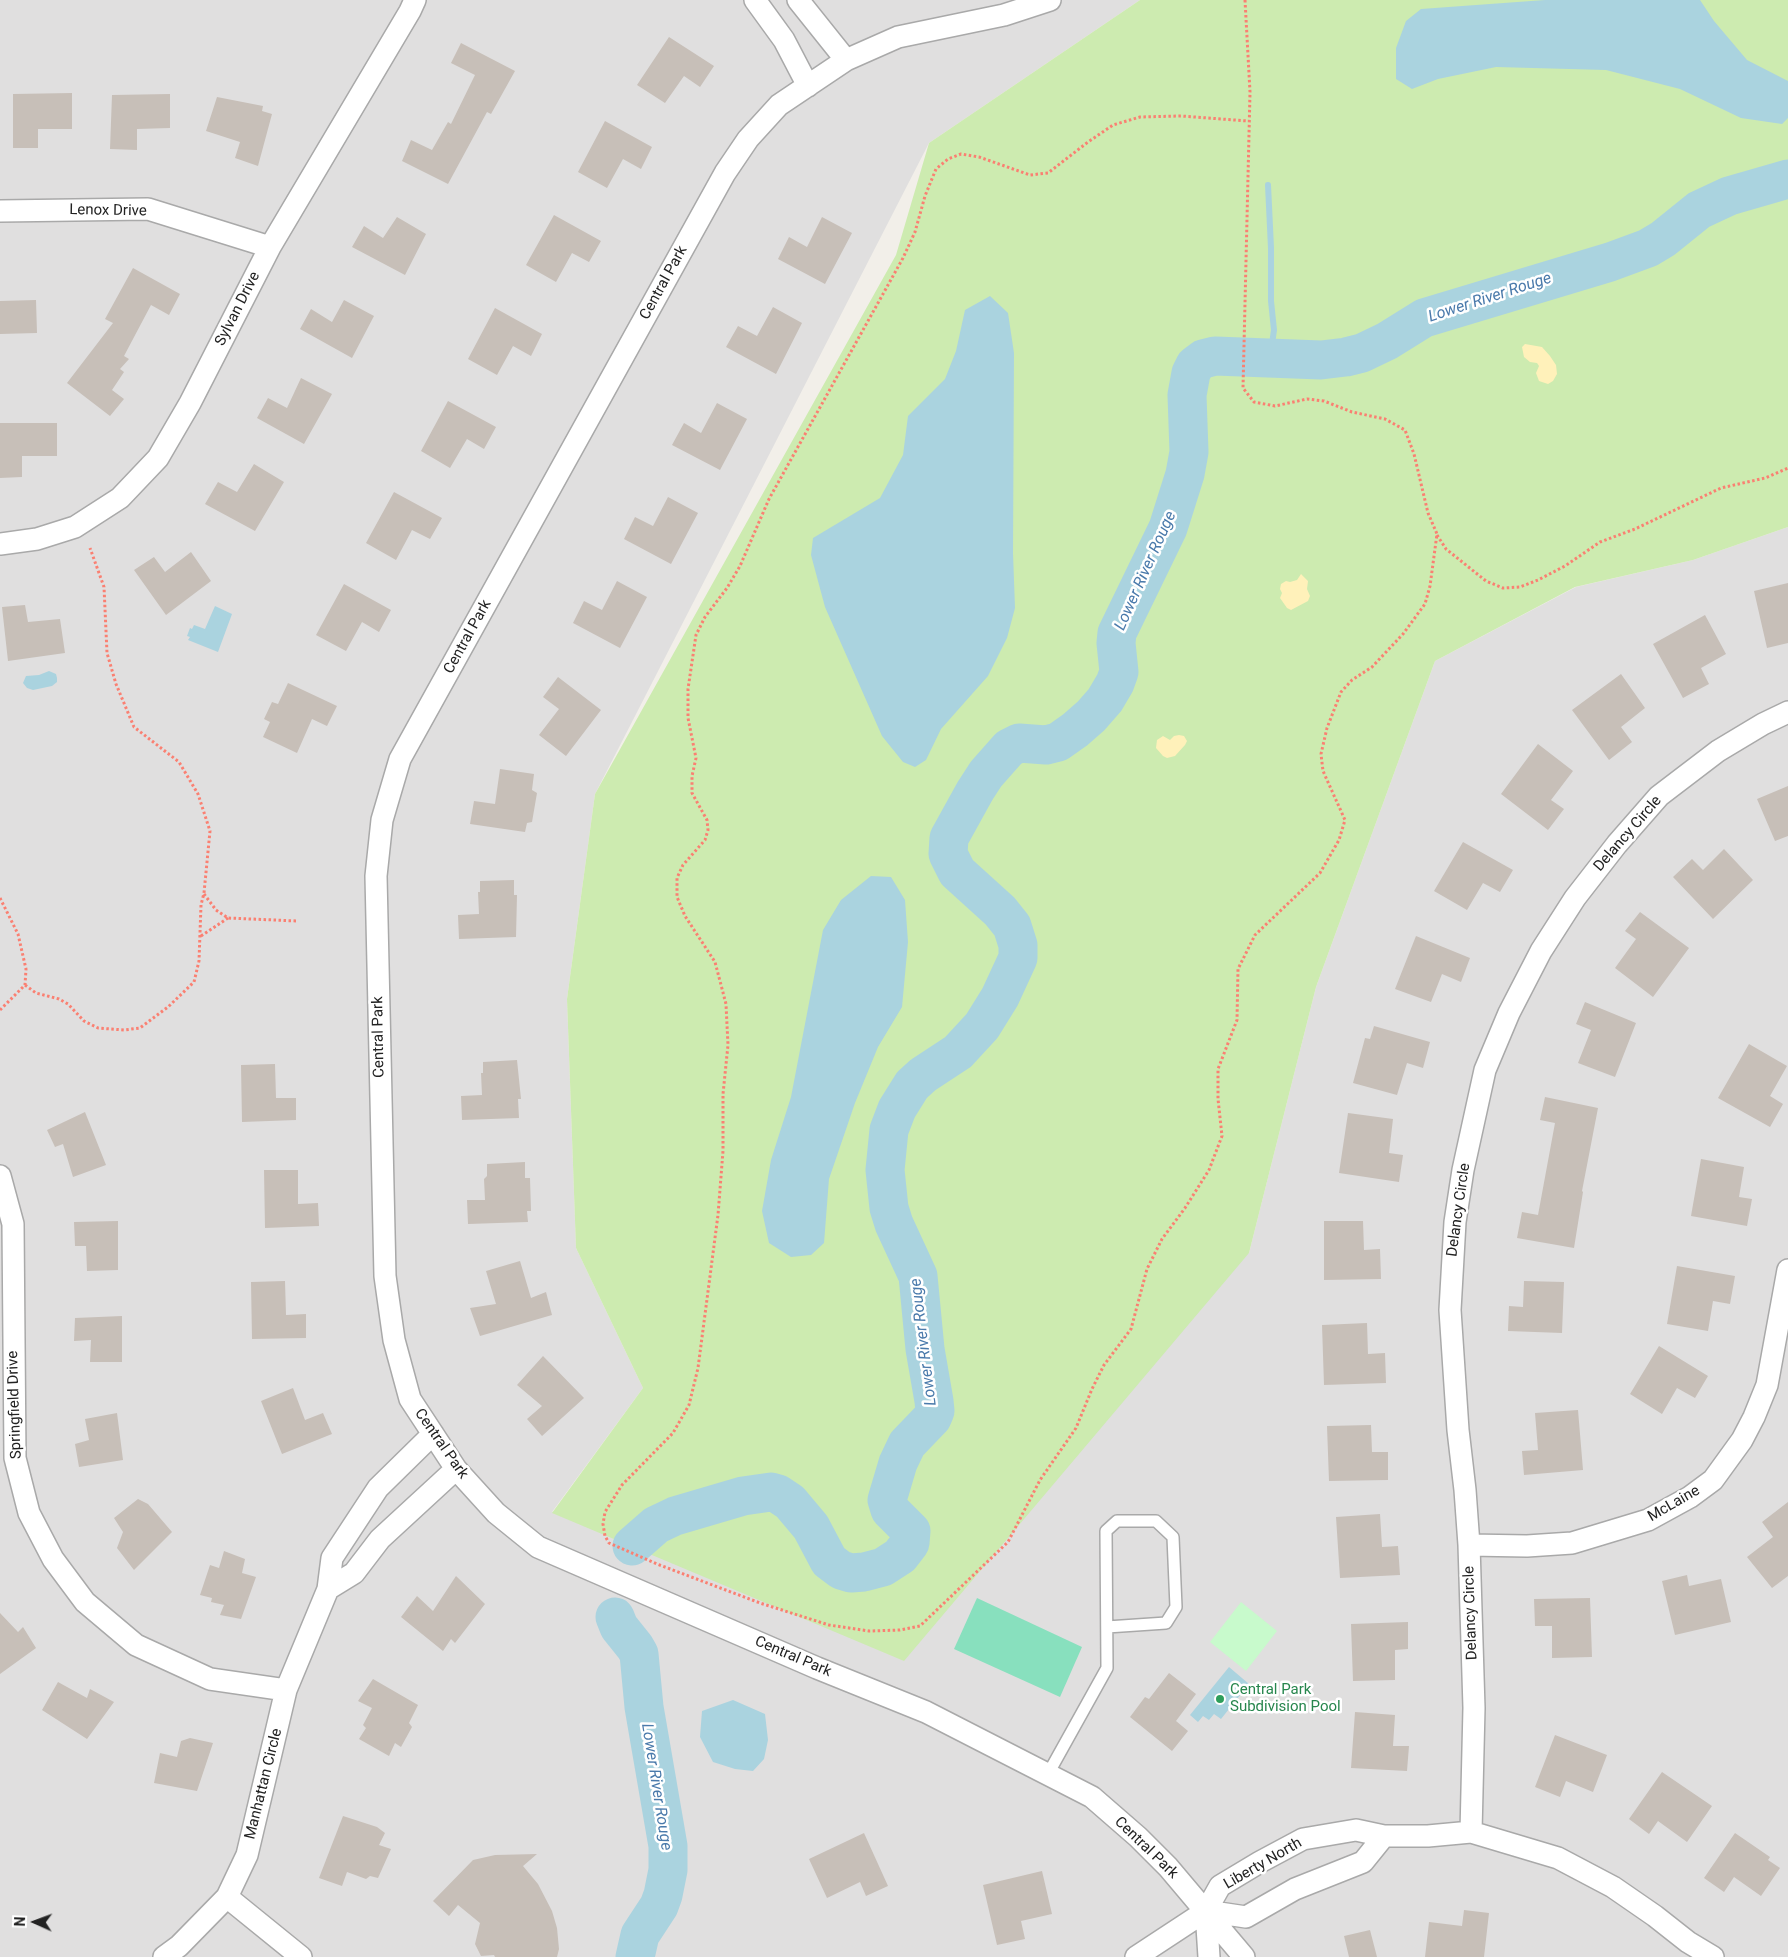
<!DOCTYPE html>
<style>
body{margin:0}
#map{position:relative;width:1788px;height:1957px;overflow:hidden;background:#f2efe9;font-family:Roboto,sans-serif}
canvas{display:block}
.north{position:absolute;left:10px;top:1897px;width:50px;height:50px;-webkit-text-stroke:4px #fff;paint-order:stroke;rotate:272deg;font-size:14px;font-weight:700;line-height:20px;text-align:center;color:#222}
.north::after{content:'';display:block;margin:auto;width:18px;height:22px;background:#222;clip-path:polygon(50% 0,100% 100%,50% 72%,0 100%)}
</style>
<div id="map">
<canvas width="1788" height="1957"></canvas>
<div class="north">N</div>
</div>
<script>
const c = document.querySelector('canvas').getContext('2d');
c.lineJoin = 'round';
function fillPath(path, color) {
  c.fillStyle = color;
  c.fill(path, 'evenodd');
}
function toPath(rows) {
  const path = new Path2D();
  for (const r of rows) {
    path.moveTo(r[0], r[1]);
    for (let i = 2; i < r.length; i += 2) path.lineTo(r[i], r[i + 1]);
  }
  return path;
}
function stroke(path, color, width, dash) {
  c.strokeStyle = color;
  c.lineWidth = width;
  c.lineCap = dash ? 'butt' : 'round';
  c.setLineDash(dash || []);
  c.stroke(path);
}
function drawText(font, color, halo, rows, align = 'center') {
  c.font = font + ' Roboto,sans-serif';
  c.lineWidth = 5;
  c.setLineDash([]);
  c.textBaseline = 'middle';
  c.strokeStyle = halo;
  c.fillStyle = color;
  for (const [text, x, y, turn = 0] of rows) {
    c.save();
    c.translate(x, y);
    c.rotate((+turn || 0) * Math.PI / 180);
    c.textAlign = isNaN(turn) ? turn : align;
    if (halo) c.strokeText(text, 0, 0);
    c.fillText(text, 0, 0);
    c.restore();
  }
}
const residential = toPath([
 [0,0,1140,0,929,143,595,794,567,999,576,1248,643,1388,552,1512,1249,1253,1316,987,1435,661,1576,587,1693,560,1788,527,1788,1957,0,1957]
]);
const grass = toPath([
 [1140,0,1788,0,1788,527,1693,560,1575,587,1435,661,1316,987,1249,1253,904,1661,552,1513,643,1388,576,1248,567,999,595,794,896,255,929,143]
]);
const sand = toPath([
 [1525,344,1542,347,1550,356,1556,365,1557,374,1553,381,1548,384,1539,381,1536,373,1539,366,1537,363,1530,362,1524,357,1522,347],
 [1301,574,1308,581,1307,589,1310,596,1308,601,1291,610,1287,608,1280,598,1282,593,1280,589,1281,584,1286,581,1290,582,1297,580],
 [1179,735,1184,736,1187,741,1185,745,1175,756,1167,758,1163,756,1156,748,1157,740,1163,736,1170,740,1174,736]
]);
const park = toPath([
 [1241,1602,1277,1631,1246,1671,1210,1642]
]);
const pitch = toPath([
 [977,1598,1082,1647,1060,1697,954,1649]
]);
const water = toPath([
 [1545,0,1700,0,1714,21,1747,60,1788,81,1788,118,1782,124,1741,118,1680,89,1606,70,1496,67,1438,79,1412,89,1396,79,1396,48,1406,21,1421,9],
 [990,296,1008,313,1014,353,1013,553,1015,608,1007,638,988,676,941,729,926,760,915,767,903,762,882,736,825,607,811,555,813,538,880,498,903,455,908,416,945,379,956,351,965,310],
 [215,606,232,614,218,652,188,640,190,637,187,636,190,628,192,629,194,625,205,629],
 [49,671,56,674,57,678,57,682,52,686,33,690,27,688,23,683,26,676,39,675],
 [871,876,891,877,905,900,908,942,902,1007,878,1047,855,1103,829,1179,824,1243,811,1255,791,1257,769,1243,762,1211,771,1160,791,1097,823,930,841,900],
 [1229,1667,1249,1684,1221,1719,1214,1714,1209,1720,1203,1716,1198,1722,1190,1715],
 [733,1700,765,1714,768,1740,764,1759,753,1771,735,1769,713,1762,700,1737,702,1711]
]);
const stream = toPath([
 [1268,185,1271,248,1271,301,1274,330,1270,358]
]);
const river = toPath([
 [632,1546,656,1525,675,1516,743,1496,771,1492,778,1494,790,1502,811,1527,829,1561,841,1570,851,1573,864,1572,883,1567,900,1556,910,1543,911,1531,890,1510,887,1500,898,1463,907,1444,932,1418,935,1411,934,1401,925,1349,918,1276,894,1224,889,1208,885,1170,889,1130,897,1109,912,1085,923,1075,958,1052,982,1026,1000,997,1018,958,1018,945,1012,926,1000,911,957,872,948,854,949,838,975,791,986,774,1009,748,1019,743,1046,745,1058,742,1075,730,1091,716,1105,700,1115,683,1119,672,1116,643,1117,633,1168,528,1185,474,1189,452,1187,395,1191,373,1195,365,1203,359,1215,356,1321,360,1346,357,1362,353,1387,341,1424,318,1610,262,1648,248,1663,239,1699,210,1729,196,1788,179],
 [615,1617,619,1627,635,1647,639,1654,644,1707,668,1846,668,1870,663,1895,659,1906,640,1935,635,1957]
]);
const building = toPath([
 [669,37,714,66,700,87,684,76,665,103,637,85],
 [461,43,515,71,491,114,487,112,448,184,402,161,411,140,432,150,448,122,451,124,475,75,451,63],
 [72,93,72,129,38,129,38,148,13,148,13,94],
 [170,94,170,128,137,129,137,150,110,149,112,95],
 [217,97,263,106,262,111,272,114,258,166,235,158,240,142,206,131],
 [605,121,652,147,641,169,623,159,607,188,578,172],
 [554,215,601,241,589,262,572,253,556,282,526,265],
 [397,217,426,234,405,275,352,247,364,226,383,238],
 [822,217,852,233,825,284,778,259,789,237,807,247],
 [133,268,180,294,169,315,151,305,124,356,129,359,120,369,124,372,112,390,124,399,110,416,67,383,113,323,105,319],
 [36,300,37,333,0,334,0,301],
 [344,300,374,316,352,358,300,329,311,309,332,322],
 [773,307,802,323,776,374,726,347,738,326,757,336],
 [495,308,542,334,531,356,513,346,497,375,468,359],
 [301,378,332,394,304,444,257,418,268,398,287,408],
 [448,401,496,427,484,449,467,439,450,468,421,451],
 [717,403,747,419,720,470,672,445,684,423,701,433],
 [0,423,57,423,57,456,22,456,22,477,0,478],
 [254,464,284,482,255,531,205,504,218,482,237,492],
 [394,492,442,518,430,539,412,530,396,560,366,543],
 [668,497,698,513,671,564,624,539,635,517,653,526],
 [191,552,211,581,166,615,134,570,154,557,165,572],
 [617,581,647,597,620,648,573,623,584,601,602,610],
 [1788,583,1788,643,1767,648,1754,591],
 [344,584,391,610,379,632,362,622,346,651,316,635],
 [25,605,28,622,60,619,65,653,8,661,2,607],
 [1705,615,1726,654,1701,668,1709,684,1683,698,1653,644],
 [1621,674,1645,708,1621,727,1632,742,1609,760,1572,710],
 [558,677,601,710,566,756,539,735,559,709,543,697],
 [288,683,337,706,327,726,312,719,297,753,263,737,270,722,264,719,272,702,278,704],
 [1538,744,1573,771,1551,800,1564,809,1548,830,1501,794],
 [500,769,534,774,532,790,537,793,532,822,527,823,525,832,470,824,474,801,495,804],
 [1788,786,1788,836,1775,841,1757,799],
 [1463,842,1513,870,1500,892,1483,883,1467,910,1434,891],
 [1724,849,1753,880,1713,919,1673,877,1692,859,1703,870],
 [514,880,514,895,517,895,516,937,459,939,458,915,479,914,478,892,480,892,480,881],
 [1640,912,1689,948,1653,997,1615,968,1636,939,1625,931],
 [1416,936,1470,958,1461,982,1442,974,1431,1002,1395,989],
 [1585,1002,1636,1023,1615,1077,1578,1063,1591,1030,1576,1024],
 [1374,1026,1430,1042,1423,1068,1407,1063,1397,1095,1353,1083,1365,1038,1370,1039],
 [1749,1044,1787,1066,1770,1096,1783,1104,1770,1127,1718,1098],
 [517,1060,521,1099,518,1099,519,1118,462,1120,461,1096,482,1095,481,1073,483,1073,483,1062],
 [275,1064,276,1098,296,1098,296,1120,242,1122,241,1065],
 [1545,1097,1598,1108,1582,1191,1583,1192,1574,1248,1517,1238,1522,1212,1538,1215,1555,1123,1540,1120],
 [85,1112,106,1165,73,1177,63,1144,55,1147,47,1130],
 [1348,1113,1393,1119,1389,1153,1403,1155,1399,1182,1339,1173],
 [1701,1159,1744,1167,1739,1197,1752,1199,1747,1226,1691,1216],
 [525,1162,525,1178,530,1178,531,1211,527,1211,528,1222,468,1224,467,1200,485,1200,484,1179,487,1176,487,1164],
 [264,1170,298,1170,298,1204,318,1203,319,1226,265,1228],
 [118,1221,118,1270,87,1271,86,1246,75,1246,74,1222],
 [1324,1221,1363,1221,1364,1250,1380,1249,1381,1279,1324,1280],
 [520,1261,531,1298,546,1292,552,1315,480,1336,470,1308,496,1304,486,1271],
 [1677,1266,1735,1276,1730,1304,1713,1301,1708,1331,1667,1324],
 [285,1281,286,1315,306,1314,306,1338,252,1339,251,1282],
 [1524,1281,1564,1282,1562,1333,1508,1331,1509,1306,1523,1307],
 [122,1316,122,1362,90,1362,91,1340,74,1341,75,1318],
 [1367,1323,1368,1354,1385,1353,1386,1383,1324,1385,1322,1325],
 [1659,1346,1708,1376,1695,1398,1677,1388,1662,1414,1630,1394],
 [543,1356,584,1398,542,1436,527,1419,542,1406,517,1385],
 [293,1388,305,1420,323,1413,332,1434,282,1454,261,1401],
 [1578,1410,1583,1470,1524,1475,1522,1451,1538,1450,1535,1413],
 [117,1413,123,1460,79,1467,75,1444,89,1440,85,1419],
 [1371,1425,1372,1452,1388,1452,1388,1480,1329,1481,1327,1426],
 [138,1499,148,1504,172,1532,134,1570,117,1548,123,1532,114,1518],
 [1788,1502,1788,1576,1772,1588,1747,1557,1773,1537,1762,1522],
 [1380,1514,1382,1547,1398,1546,1400,1575,1340,1578,1336,1517],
 [224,1551,245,1559,242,1573,256,1577,241,1619,220,1615,224,1605,211,1602,212,1598,200,1595,210,1565,219,1568],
 [1687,1575,1689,1586,1721,1579,1731,1622,1675,1635,1662,1581],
 [456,1576,485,1604,455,1643,451,1639,443,1651,401,1617,417,1596,433,1611],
 [1590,1598,1592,1657,1552,1658,1552,1626,1535,1626,1534,1599],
 [0,1613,18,1632,23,1627,36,1648,0,1674],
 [1408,1622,1408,1649,1395,1650,1395,1680,1353,1681,1351,1624],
 [1169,1673,1196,1694,1176,1721,1188,1731,1172,1751,1130,1717,1145,1697,1149,1699],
 [373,1679,418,1705,409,1723,412,1727,401,1747,395,1743,389,1756,359,1739,366,1728,363,1725,372,1708,358,1701],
 [58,1682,87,1698,90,1689,114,1702,87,1739,42,1710],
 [1355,1712,1395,1715,1393,1746,1409,1746,1407,1771,1351,1768],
 [1555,1735,1607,1755,1593,1792,1566,1781,1560,1797,1535,1787],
 [190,1738,213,1743,197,1791,154,1783,160,1753,177,1757,181,1741],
 [1662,1772,1712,1806,1687,1842,1658,1821,1649,1834,1629,1819],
 [343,1816,377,1827,385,1833,379,1845,391,1849,378,1878,370,1876,366,1879,347,1872,342,1886,319,1878],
 [864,1833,888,1886,866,1896,860,1882,827,1898,809,1859],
 [1735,1833,1770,1857,1768,1860,1780,1868,1761,1896,1734,1877,1724,1892,1704,1878],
 [537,1854,523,1866,538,1884,552,1911,557,1928,559,1949,557,1957,495,1957,494,1955,481,1956,475,1944,480,1923,458,1905,449,1916,433,1901,473,1860,495,1855],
 [1042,1871,1052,1914,1021,1921,1025,1939,997,1945,983,1885],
 [1464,1910,1489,1913,1484,1957,1425,1957,1429,1922,1462,1926],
 [1370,1930,1377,1957,1349,1957,1344,1936]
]);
const path = toPath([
 [1245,0,1250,92,1243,388,1254,402,1275,406,1307,399,1324,401,1352,412,1385,419,1405,430,1414,454,1428,513,1437,534,1430,586,1425,604,1403,634,1372,667,1352,680,1341,692,1327,728,1321,754,1323,771,1345,820,1339,840,1320,873,1255,935,1238,969,1237,1020,1218,1069,1218,1099,1222,1136,1209,1170,1185,1208,1162,1239,1147,1269,1131,1329,1104,1365,1092,1389,1076,1428,1040,1480,1008,1542,920,1626,900,1630,869,1631,829,1625,760,1603,657,1564,609,1543,605,1536,603,1524,605,1512,622,1485,673,1433,689,1405,698,1368,718,1215,723,1151,723,1094,728,1045,726,1004,715,962,685,916,677,897,677,878,683,865,705,840,708,830,707,820,692,793,692,776,696,758,688,718,688,689,696,635,705,617,727,588,740,566,769,499,903,258,915,232,925,196,936,169,948,159,961,154,979,157,1030,175,1048,173,1088,142,1113,125,1140,117,1181,116,1248,121],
 [1437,535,1446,549,1486,581,1503,588,1520,587,1538,580,1565,566,1600,542,1635,529,1721,488,1765,478,1788,468],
 [204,894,216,910,228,918,297,921],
 [0,898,18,934,26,969,25,985,0,1010],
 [201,936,228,918],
 [25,985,36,993,59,999,68,1004,84,1021,98,1028,124,1030,140,1028,168,1007,194,982,199,961,201,905,204,893,210,831,198,794,179,762,134,727,116,684,107,653,104,587,90,548]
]);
const lane = toPath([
 [1048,1774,1107,1668,1106,1531,1117,1521,1156,1521,1173,1537,1176,1607,1166,1623,1107,1627]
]);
const street = toPath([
 [755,0,784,40,808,86],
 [798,0,846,60],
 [1050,0,1004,15,898,37,846,60,779,105,748,139,725,173,400,759,382,820,376,876,385,1276,394,1340,410,1399,456,1469,496,1513,538,1547,817,1668,926,1712,1092,1797,1138,1837,1168,1867,1244,1957],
 [0,211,148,209,270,247],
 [0,544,37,539,75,527,120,498,158,458,190,403,270,247,410,11,415,0],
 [0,1176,13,1224,15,1458,29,1513,53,1559,85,1602,136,1645,210,1679,286,1690],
 [1469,1545,1527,1546,1572,1543,1648,1520,1690,1497,1713,1480,1742,1440,1754,1417,1767,1385,1788,1270],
 [328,1589,354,1573,380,1539,456,1469],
 [1471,1832,1474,1708,1469,1545,1465,1490,1458,1430,1450,1310,1455,1222,1463,1170,1485,1070,1509,1013,1541,951,1575,898,1617,844,1659,796,1718,751,1763,724,1788,712],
 [227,1897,301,1957],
 [1206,1911,1246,1917,1295,1889,1363,1862,1384,1836],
 [1206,1911,1209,1957],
 [164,1957,179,1946,227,1897,247,1855,286,1690,328,1589,332,1558,378,1488,433,1434],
 [1136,1957,1206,1911,1220,1886,1260,1862,1303,1839,1356,1830,1384,1836,1428,1836,1471,1832,1558,1858,1613,1887,1655,1916,1688,1942,1713,1957]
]);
const markers = [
 [1220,1699,5,"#2e9e5b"]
];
const streetNames = [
 ["Lenox Drive",108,211,1],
 ["Central Park",664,283,-61],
 ["Sylvan Drive",238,309,-63],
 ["Central Park",468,637,-61],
 ["Delancy Circle",1628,834,-49],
 ["Central Park",379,1037,-91],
 ["Delancy Circle",1459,1210,-82],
 ["Springfield Drive",15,1405,-92],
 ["Central Park",441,1444,55],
 ["McLaine",1674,1504,-30],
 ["Delancy Circle",1471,1613,-92],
 ["Central Park",793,1657,23],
 ["Manhattan Circle",264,1784,-76],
 ["Central Park",1146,1848,44],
 ["Liberty North",1263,1864,-30]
];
const leisureNames = [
 ["Central Park",1230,1690],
 ["Subdivision Pool",1230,1707]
];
const waterNames = [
 ["Lower River Rouge",1490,298,-18],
 ["Lower River Rouge",1146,571,-66],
 ["Lower River Rouge",924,1342,-97],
 ["Lower River Rouge",656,1787,81]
];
fillPath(residential, '#e0dfdf');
fillPath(grass, '#cdebb0');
fillPath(sand, '#fff1ba');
fillPath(park, '#c8facc');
fillPath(pitch, '#88e0be');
fillPath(water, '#aad3df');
stroke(stream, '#aad3df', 6);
stroke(river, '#aad3df', 39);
fillPath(building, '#c7bfb8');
stroke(lane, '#a9a9a9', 14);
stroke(street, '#a9a9a9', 24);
stroke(path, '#fa8072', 3, [2.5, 2.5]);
stroke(lane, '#fff', 11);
stroke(street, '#fff', 21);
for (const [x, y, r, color] of markers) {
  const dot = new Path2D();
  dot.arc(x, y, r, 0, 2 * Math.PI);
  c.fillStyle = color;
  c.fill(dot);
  stroke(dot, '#fff', 2);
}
drawText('15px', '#222', '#fff', streetNames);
drawText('15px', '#27864d', '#fff', leisureNames, 'left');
drawText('italic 16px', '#4a7aab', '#fff', waterNames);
</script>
